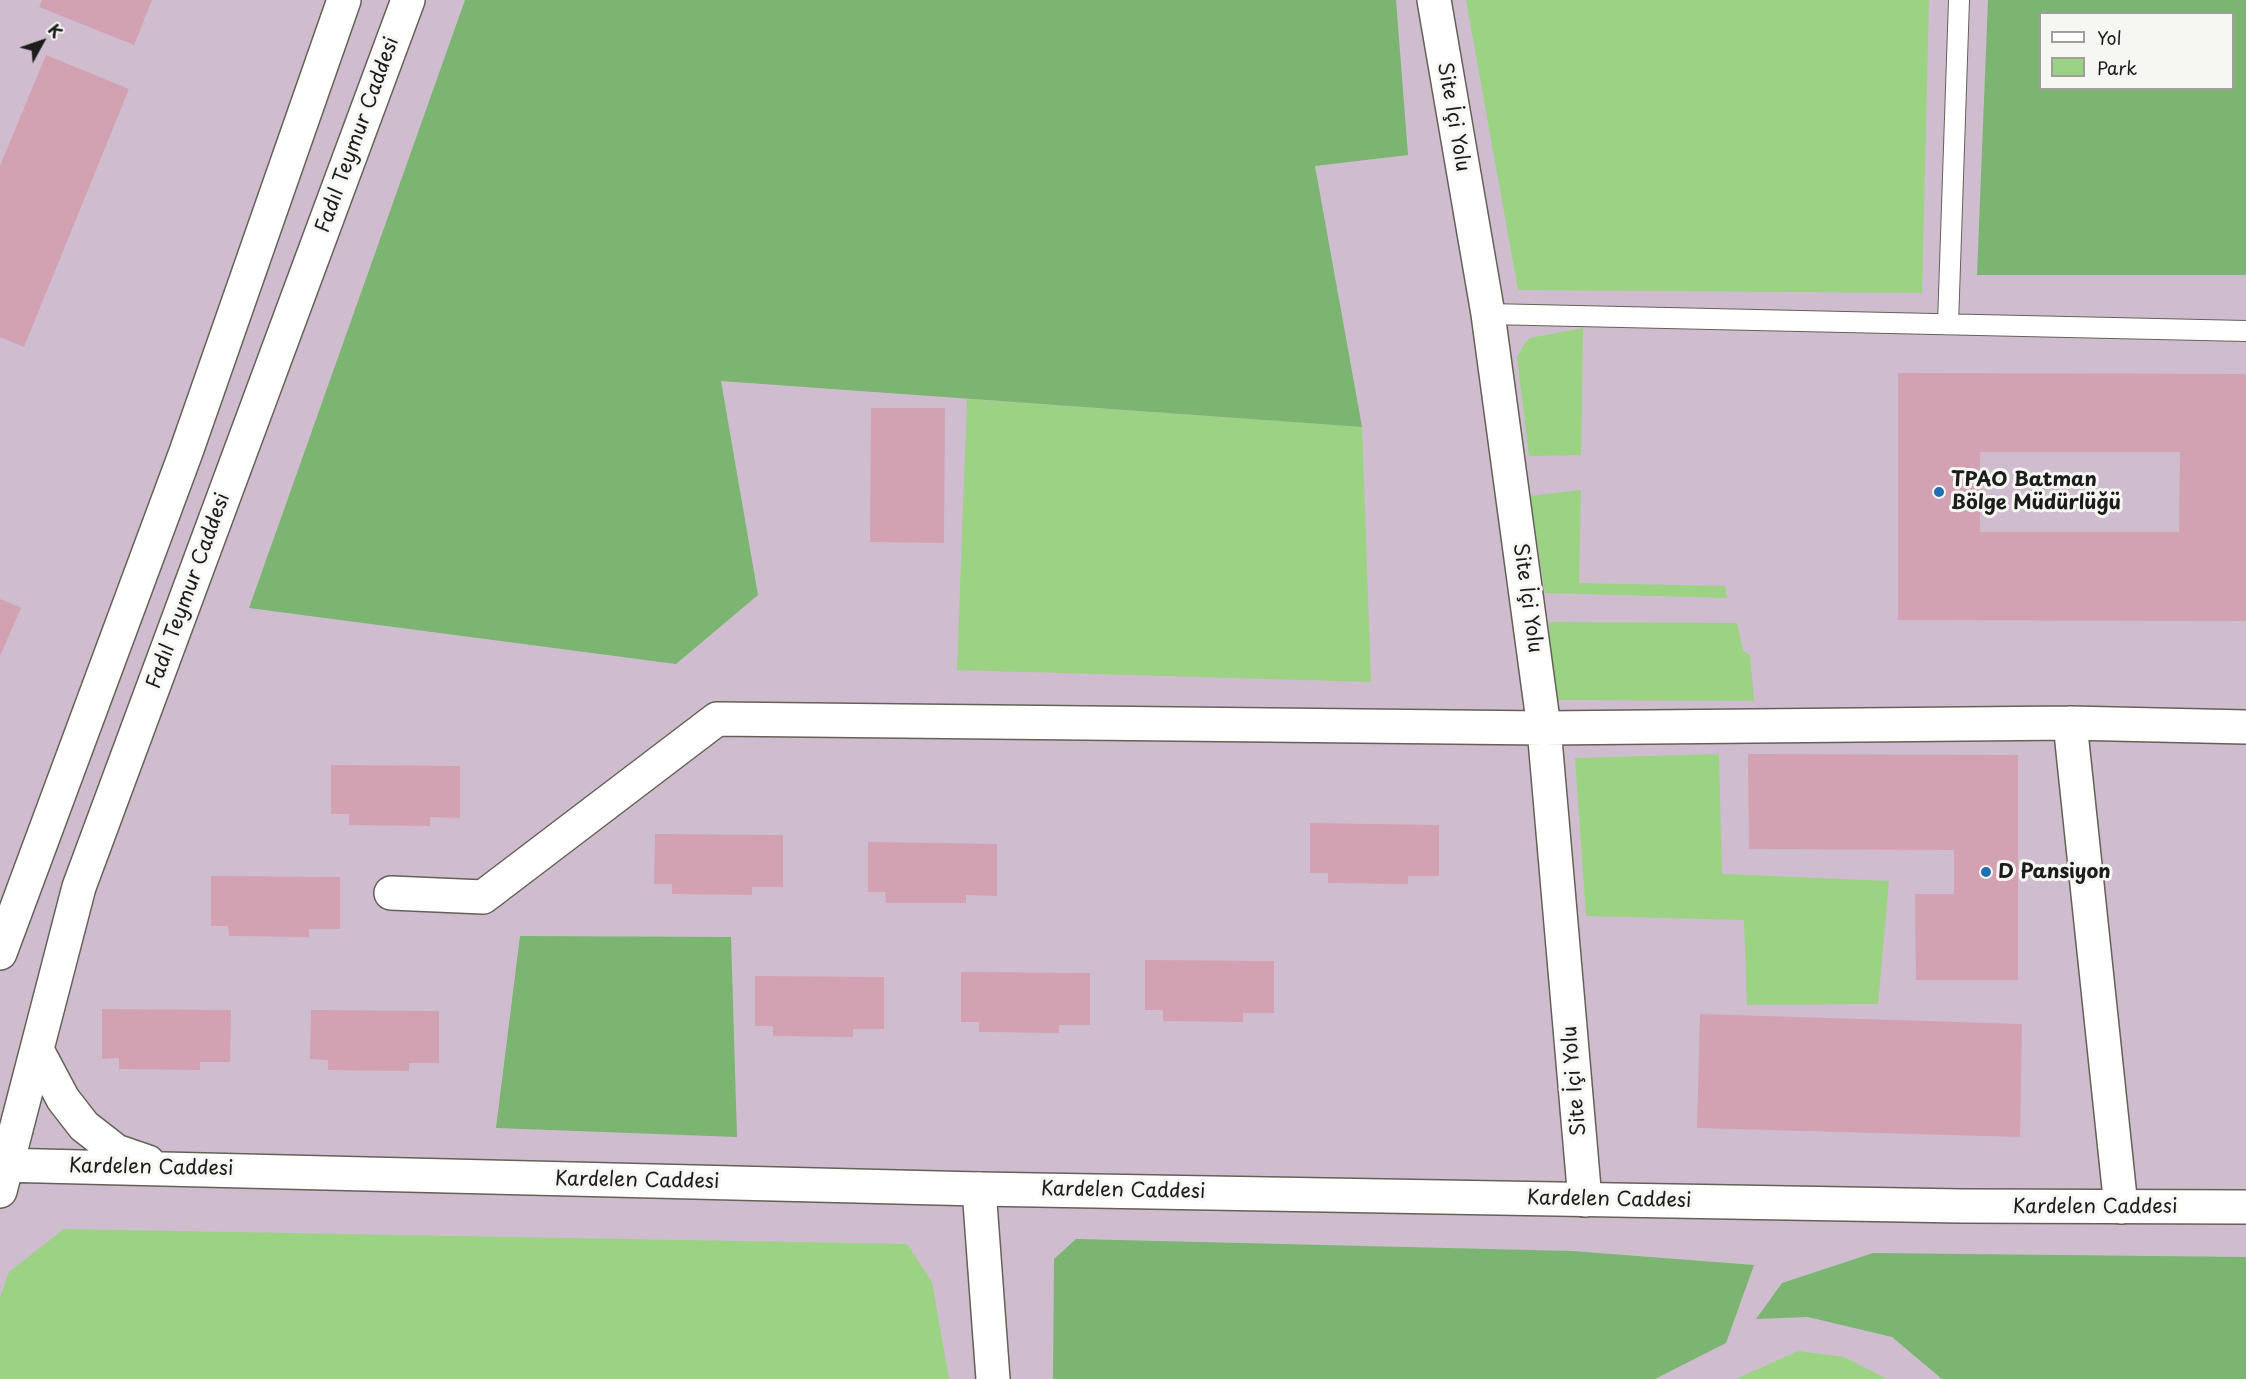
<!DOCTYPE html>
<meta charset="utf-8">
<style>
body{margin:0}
#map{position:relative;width:2246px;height:1379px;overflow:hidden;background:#ebe1c0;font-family:"Playpen Sans",sans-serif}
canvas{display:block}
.legend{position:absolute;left:2039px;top:12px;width:195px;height:78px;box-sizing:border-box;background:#f6f6f2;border:2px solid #9f9f9c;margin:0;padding:8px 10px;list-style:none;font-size:18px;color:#1c1c1c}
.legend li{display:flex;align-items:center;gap:12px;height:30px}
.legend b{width:30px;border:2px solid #9f9f9c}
.north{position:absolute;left:12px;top:12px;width:60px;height:60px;-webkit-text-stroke:4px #f6f6f2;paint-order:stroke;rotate:50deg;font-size:16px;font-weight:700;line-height:24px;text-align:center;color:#1c1c1c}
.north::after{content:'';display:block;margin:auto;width:21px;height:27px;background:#1c1c1c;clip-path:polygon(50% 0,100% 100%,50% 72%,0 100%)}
</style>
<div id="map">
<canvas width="2246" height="1379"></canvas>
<ul class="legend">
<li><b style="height:8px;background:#fff"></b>Yol</li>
<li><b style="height:16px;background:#9bd284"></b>Park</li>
</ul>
<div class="north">K</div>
</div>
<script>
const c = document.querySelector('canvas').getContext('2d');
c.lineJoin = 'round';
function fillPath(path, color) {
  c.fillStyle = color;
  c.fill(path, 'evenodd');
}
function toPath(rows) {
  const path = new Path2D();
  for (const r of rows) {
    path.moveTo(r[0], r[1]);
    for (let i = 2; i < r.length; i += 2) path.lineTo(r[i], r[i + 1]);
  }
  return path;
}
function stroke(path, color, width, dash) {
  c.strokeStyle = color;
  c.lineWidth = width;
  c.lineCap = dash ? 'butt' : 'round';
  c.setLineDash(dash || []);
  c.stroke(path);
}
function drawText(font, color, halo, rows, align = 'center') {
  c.font = font + ' "Playpen Sans",sans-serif';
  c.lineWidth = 6;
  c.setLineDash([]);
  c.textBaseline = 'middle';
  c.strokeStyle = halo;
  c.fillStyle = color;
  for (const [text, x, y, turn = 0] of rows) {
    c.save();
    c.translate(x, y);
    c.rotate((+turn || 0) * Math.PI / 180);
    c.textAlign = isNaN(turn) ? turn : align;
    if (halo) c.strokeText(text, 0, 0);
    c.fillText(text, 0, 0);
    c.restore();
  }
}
const industrial = toPath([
 [0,0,2246,0,2246,1379,0,1379],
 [2040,14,2232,14,2232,88,2040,88]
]);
const green = toPath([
 [1466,0,1929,0,1922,293,1518,290],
 [1583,328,1581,455,1529,456,1517,357,1523,346,1530,338],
 [967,399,1362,427,1371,682,957,670],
 [1581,490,1579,583,1725,586,1727,598,1545,593,1530,496],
 [1549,622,1737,623,1743,651,1750,655,1754,701,1553,700],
 [1719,754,1722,874,1889,881,1878,1004,1747,1005,1744,920,1586,916,1575,758],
 [64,1229,907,1244,932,1282,949,1379,0,1379,0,1297,9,1272],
 [1798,1351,1844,1357,1887,1379,1736,1379]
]);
const forest = toPath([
 [465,0,1396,0,1408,155,1315,166,1362,427,721,381,758,595,676,664,249,608],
 [1988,0,2246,0,2246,275,1977,275],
 [2040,14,2232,14,2232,88,2040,88],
 [520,936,731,937,737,1137,496,1128],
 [1076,1239,1572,1251,1754,1265,1726,1343,1655,1379,1053,1379,1054,1259],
 [1873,1253,2246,1257,2246,1379,1942,1379,1892,1337,1808,1317,1756,1319,1782,1283]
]);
const building = toPath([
 [42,0,152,0,134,45,39,7],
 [46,55,129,89,24,347,0,337,0,166],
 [1898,373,2246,374,2246,621,1898,620],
 [1980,452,2180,452,2179,532,1980,532],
 [871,408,945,408,944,543,870,542],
 [0,599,21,608,0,656],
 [1748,754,2018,755,2018,980,1916,980,1915,894,1954,894,1954,850,1749,849],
 [331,765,460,766,460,818,430,817,430,826,349,825,349,814,331,814],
 [1310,823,1439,825,1439,876,1408,876,1408,884,1328,883,1328,873,1310,873],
 [655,834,783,835,783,887,752,887,752,895,672,894,672,884,654,884],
 [868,842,997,844,997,896,966,895,966,903,886,903,885,892,868,892],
 [211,876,340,877,340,929,309,929,309,937,229,936,228,926,211,926],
 [1145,960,1274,961,1274,1013,1243,1013,1243,1022,1163,1021,1163,1010,1145,1010],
 [961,972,1090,973,1090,1025,1059,1025,1059,1033,979,1032,979,1022,961,1022],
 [755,976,884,977,884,1029,853,1029,853,1037,773,1036,773,1026,755,1026],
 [102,1009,231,1010,230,1062,200,1062,200,1070,119,1069,119,1058,102,1059],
 [311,1010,439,1011,439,1063,409,1063,409,1071,328,1070,328,1060,310,1059],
 [1700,1014,2022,1024,2020,1137,1697,1128]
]);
const service = toPath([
 [1488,314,2246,331],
 [1948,324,1959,0]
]);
const minor = toPath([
 [1434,0,1488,314,1544,728,1585,1200],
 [2070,723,2121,1207],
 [391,893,483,897,717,719,1544,728,2070,723,2246,727],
 [979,1189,993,1379]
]);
const tertiary = toPath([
 [0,953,186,452,344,0],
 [37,1050,63,1099,84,1126,116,1151,148,1162],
 [0,1165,979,1189,1961,1206,2246,1207],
 [0,1191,79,887,408,0]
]);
const markers = [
 [1939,492,6,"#1f6fb2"],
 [1986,872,6,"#1f6fb2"]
];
const streetNames = [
 ["Site İçi Yolu",1453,117,80],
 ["Fadıl Teymur Caddesi",358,135,-70],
 ["Fadıl Teymur Caddesi",189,591,-70],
 ["Site İçi Yolu",1527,598,82],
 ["Site İçi Yolu",1575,1081,-95],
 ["Kardelen Caddesi",151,1168,1],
 ["Kardelen Caddesi",637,1181,1],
 ["Kardelen Caddesi",1123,1191,1],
 ["Kardelen Caddesi",1609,1200,1],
 ["Kardelen Caddesi",2095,1207]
];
const poiNames = [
 ["TPAO Batman",1951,480],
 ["Bölge Müdürlüğü",1951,503],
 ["D Pansiyon",1998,872]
];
fillPath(industrial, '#cfbdcf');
fillPath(green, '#9bd284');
fillPath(forest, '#7cb472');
fillPath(building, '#d2a1b2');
stroke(service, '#646155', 22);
stroke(minor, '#646155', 36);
stroke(tertiary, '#646155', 36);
stroke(service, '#fff', 20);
stroke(minor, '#fff', 33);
stroke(tertiary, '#fff', 33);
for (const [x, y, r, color] of markers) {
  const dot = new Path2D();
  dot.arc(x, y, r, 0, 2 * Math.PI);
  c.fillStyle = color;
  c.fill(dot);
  stroke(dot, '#f6f6f2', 2);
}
drawText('20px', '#1c1c1c', '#f6f6f2', streetNames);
drawText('bold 20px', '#1c1c1c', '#f6f6f2', poiNames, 'left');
</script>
